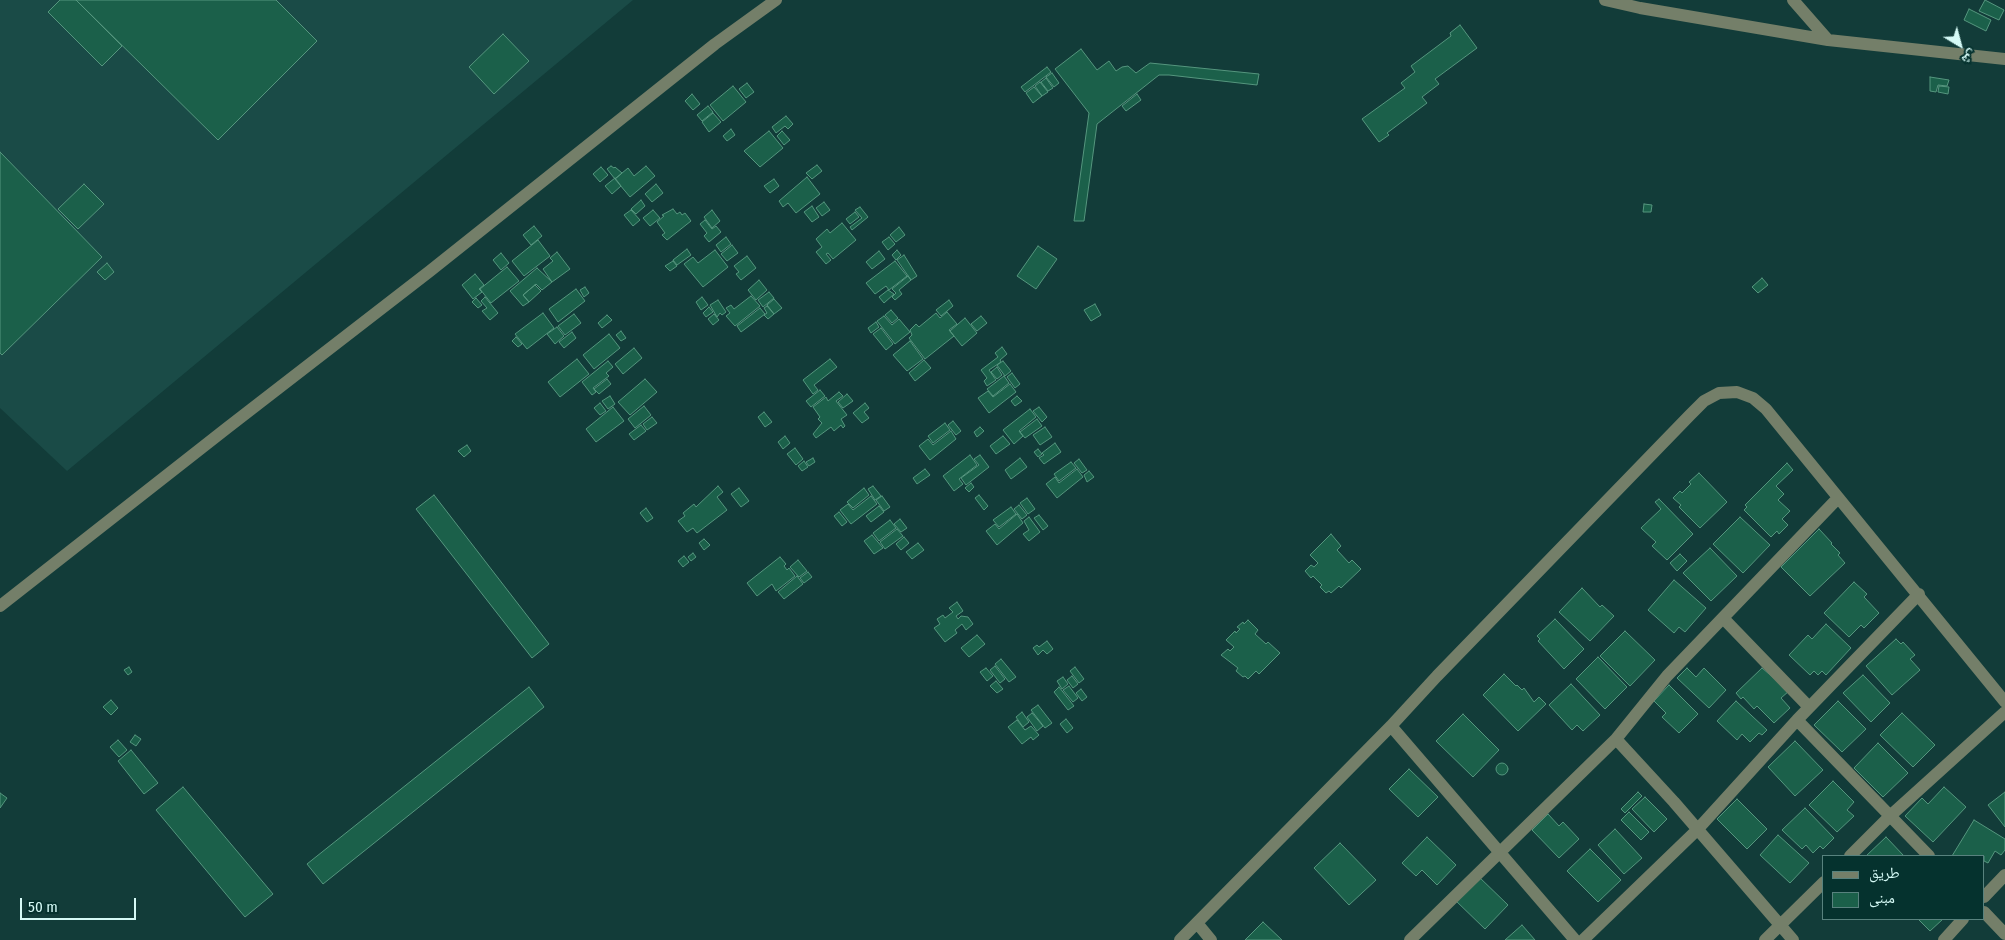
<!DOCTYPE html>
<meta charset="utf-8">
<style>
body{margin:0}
#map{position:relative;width:2005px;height:940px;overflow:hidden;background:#123c39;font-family:"Fira Sans Condensed","Noto Naskh Arabic",sans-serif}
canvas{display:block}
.legend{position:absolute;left:1822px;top:855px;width:162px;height:65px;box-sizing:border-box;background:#05322e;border:1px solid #58827e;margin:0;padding:6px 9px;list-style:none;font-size:15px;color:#d5faf6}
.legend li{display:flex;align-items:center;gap:10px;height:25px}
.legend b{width:25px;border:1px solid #58827e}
.north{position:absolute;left:1935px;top:20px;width:50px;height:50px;-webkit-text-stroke:4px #05322e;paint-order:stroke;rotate:143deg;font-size:14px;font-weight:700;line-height:20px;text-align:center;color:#d5faf6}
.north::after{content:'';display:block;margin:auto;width:18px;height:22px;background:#d5faf6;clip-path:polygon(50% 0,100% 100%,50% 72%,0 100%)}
.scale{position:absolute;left:20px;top:898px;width:116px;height:22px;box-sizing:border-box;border:2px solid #d5faf6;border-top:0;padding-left:6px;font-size:15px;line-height:18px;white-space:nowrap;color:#d5faf6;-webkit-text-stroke:4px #05322e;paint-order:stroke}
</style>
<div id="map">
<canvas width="2005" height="940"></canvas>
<ul class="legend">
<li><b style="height:6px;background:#747f69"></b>طريق</li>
<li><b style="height:14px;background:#1b604a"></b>مبنى</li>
</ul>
<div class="north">ش</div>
<div class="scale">50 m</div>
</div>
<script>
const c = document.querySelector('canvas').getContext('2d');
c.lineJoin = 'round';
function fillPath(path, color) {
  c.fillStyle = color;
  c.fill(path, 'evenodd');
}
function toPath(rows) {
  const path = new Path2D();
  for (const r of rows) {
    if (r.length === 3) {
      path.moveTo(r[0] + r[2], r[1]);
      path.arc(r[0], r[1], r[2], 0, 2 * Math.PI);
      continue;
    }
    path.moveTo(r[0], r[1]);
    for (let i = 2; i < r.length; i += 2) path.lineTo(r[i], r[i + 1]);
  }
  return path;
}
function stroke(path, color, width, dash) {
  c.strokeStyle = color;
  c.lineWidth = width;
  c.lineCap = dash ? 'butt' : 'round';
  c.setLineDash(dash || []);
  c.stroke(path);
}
const built = toPath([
 [0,0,633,0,67,471,0,408]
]);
const building = toPath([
 [60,0,76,0,122,46,102,66,48,12,60,0],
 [76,0,276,0,317,41,218,140,76,0],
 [1985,0,2004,10,1999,20,1979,11,1985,0],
 [1969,9,1991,20,1986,31,1964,20,1969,9],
 [1460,25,1477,48,1435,79,1439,84,1422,97,1427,103,1387,133,1389,135,1379,142,1362,119,1405,88,1401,83,1415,72,1411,66,1451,36,1450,33,1460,25],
 [503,34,529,61,494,94,469,67,503,34],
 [1081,49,1097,70,1109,61,1116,71,1122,67,1128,66,1136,73,1150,63,1259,74,1257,85,1169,75,1159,75,1097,124,1084,221,1074,221,1089,113,1055,69,1081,49],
 [1047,67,1051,72,1025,92,1021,87,1047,67],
 [1052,73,1059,83,1054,87,1046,77,1052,73],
 [1930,77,1949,80,1947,86,1938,85,1936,92,1930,91,1930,77],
 [1046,78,1053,88,1048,91,1041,82,1046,78],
 [1040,82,1048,92,1042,96,1035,86,1040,82],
 [747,83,754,92,746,98,739,89,747,83],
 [733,86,746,102,723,121,710,105,733,86],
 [1939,86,1949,87,1948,94,1938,92,1939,86],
 [1034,87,1042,96,1033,103,1026,93,1034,87],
 [692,94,700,104,693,110,685,101,692,94],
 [1137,94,1141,100,1126,111,1122,106,1137,94],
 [708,106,713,112,702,121,697,115,708,106],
 [713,113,721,122,709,132,702,122,713,113],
 [786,116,793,124,788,129,785,126,776,133,772,127,786,116],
 [731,129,735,135,727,141,723,136,731,129],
 [769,131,783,148,760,167,744,151,769,131],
 [782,131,790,140,784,145,777,136,782,131],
 [0,152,102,257,2,355,0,353,0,152],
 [817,165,822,171,812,179,806,173,817,165],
 [611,166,614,168,615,167,622,173,615,179,607,169,611,166],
 [646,166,655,176,630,197,615,179,628,168,634,176,646,166],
 [601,167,608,175,600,182,593,174,601,167],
 [807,177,820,194,796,213,788,203,783,207,779,201,807,177],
 [615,178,621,186,612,194,605,186,615,178],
 [774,179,779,186,770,193,764,186,774,179],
 [84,184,104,204,78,229,58,209,84,184],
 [656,184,663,193,652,202,645,194,656,184],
 [641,200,645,206,636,214,631,209,641,200],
 [824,202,830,210,822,216,816,208,824,202],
 [1644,204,1652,205,1651,212,1643,212,1644,204],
 [812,206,819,217,812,222,804,212,812,206],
 [860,207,868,217,852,230,850,227,862,218,855,210,860,207],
 [673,209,677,214,680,212,682,215,685,213,691,221,667,240,662,235,665,233,657,222,664,216,662,215,673,209],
 [631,210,640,220,633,226,624,215,631,210],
 [653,210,660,218,650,226,643,218,653,210],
 [712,210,720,221,712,228,704,217,712,210],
 [855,212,859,217,850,224,846,219,855,212],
 [705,220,712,229,716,226,721,232,709,242,704,236,707,233,700,224,705,220],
 [842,223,856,240,833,259,828,253,826,254,831,260,826,264,816,252,822,247,816,239,827,229,830,233,842,223],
 [534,226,542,236,531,245,523,235,534,226],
 [899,227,905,235,896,242,890,235,899,227],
 [726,237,731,244,721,252,716,245,726,237],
 [889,237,895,244,888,250,882,242,889,237],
 [538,240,550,256,524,276,512,261,538,240],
 [732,245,738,253,727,261,721,254,732,245],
 [1038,246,1057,259,1036,289,1017,276,1038,246],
 [687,249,691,255,677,265,673,260,687,249],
 [715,250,728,267,703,287,684,264,693,257,698,263,715,250],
 [897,250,901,255,896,260,892,255,897,250],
 [879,251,885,259,872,269,866,262,879,251],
 [557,252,570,269,552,282,543,269,553,261,550,258,557,252],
 [501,253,509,263,501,270,493,260,501,253],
 [904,255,917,276,911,280,897,260,904,255],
 [747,256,756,268,741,280,736,274,739,272,734,266,747,256],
 [673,261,677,266,670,271,665,266,673,261],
 [895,261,907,276,889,290,886,286,875,294,866,283,895,261],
 [107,263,114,272,105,280,97,272,107,263],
 [507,267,519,281,491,303,480,289,507,267],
 [537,268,552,282,542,290,536,284,523,295,529,302,523,306,510,291,537,268],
 [475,274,484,285,479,289,482,292,473,299,462,285,475,274],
 [908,276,911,280,899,290,902,294,895,300,892,297,896,293,892,289,908,276],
 [1762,278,1768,285,1758,293,1752,287,1762,278],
 [759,280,767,290,756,300,748,290,759,280],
 [535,285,541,291,529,302,523,295,535,285],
 [585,287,589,293,584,297,580,290,585,287],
 [576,289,585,301,558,322,549,309,576,289],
 [888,290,894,294,884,303,879,297,888,290],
 [769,292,774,298,763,307,758,300,769,292],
 [751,296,760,306,735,326,726,316,730,313,726,308,731,305,734,309,751,296],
 [485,297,498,313,490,320,482,311,487,308,481,301,485,297],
 [702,297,708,305,701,310,696,302,702,297],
 [476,298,482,305,478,308,472,302,476,298],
 [774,299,782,308,774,314,767,305,774,299],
 [718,300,726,312,722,315,720,313,717,317,710,305,718,300],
 [949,300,953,306,941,316,936,310,949,300],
 [1095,304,1101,315,1091,321,1084,310,1095,304],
 [767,306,774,314,768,319,764,315,767,313,764,308,767,306],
 [709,307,713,312,706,317,703,313,709,307],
 [760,308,765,314,741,332,737,326,760,308],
 [891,310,898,318,892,323,885,315,891,310],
 [947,312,957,324,949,330,954,336,925,359,909,338,912,335,910,330,916,324,919,327,936,313,940,318,947,312],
 [543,313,554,328,527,349,515,334,543,313],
 [574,314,581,323,565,335,558,326,574,314],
 [714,314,719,320,713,325,708,319,714,314],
 [607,315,612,320,602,328,598,323,607,315],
 [884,316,892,325,899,319,910,332,895,344,877,321,884,316],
 [981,316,987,323,977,331,971,324,981,316],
 [965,318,977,333,962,346,950,331,965,318],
 [876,322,879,327,871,333,868,328,876,322],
 [557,327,564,336,555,344,547,334,557,327],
 [881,328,893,344,886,350,873,334,881,328],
 [621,331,626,338,621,341,616,335,621,331],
 [572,332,576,338,564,348,559,342,572,332],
 [609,334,620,348,594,369,583,355,609,334],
 [516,337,522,344,518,347,512,341,516,337],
 [910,341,923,359,907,371,893,355,910,341],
 [1002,347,1007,354,1000,360,1001,362,989,370,996,380,987,386,984,381,987,378,981,370,998,357,995,353,1002,347],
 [634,348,642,358,623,374,615,364,634,348],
 [577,359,589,374,560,397,548,382,577,359],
 [830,359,837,367,814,385,818,390,813,394,803,380,830,359],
 [924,360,931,368,915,381,909,373,924,360],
 [608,361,613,367,606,373,609,376,593,388,596,392,592,395,582,382,608,361],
 [1003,361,1011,371,1005,376,997,365,1003,361],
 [997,367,1002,375,997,379,991,372,997,367],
 [1012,373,1020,384,1015,388,1007,377,1012,373],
 [1004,376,1009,383,993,396,987,389,1004,376],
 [607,379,611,384,599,394,594,389,607,379],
 [645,379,657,392,630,415,618,402,645,379],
 [1010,384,1016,392,989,413,978,398,988,391,993,397,1010,384],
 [820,390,825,396,811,407,806,401,820,390],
 [839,392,843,396,836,401,847,415,841,419,845,426,843,428,841,425,834,431,831,427,816,438,813,434,822,423,818,419,820,417,813,407,826,397,828,401,839,392],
 [847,394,853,401,843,408,838,402,847,394],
 [610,396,615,404,608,409,602,401,610,396],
 [1017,396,1022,401,1015,406,1011,401,1017,396],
 [600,403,606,411,600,415,594,408,600,403],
 [865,403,869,408,864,412,869,418,862,423,853,413,865,403],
 [644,406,651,415,635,428,628,419,644,406],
 [613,407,624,421,596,442,586,429,613,407],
 [1039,407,1047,417,1042,422,1033,411,1039,407],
 [1030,409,1036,417,1019,431,1023,436,1014,444,1003,430,1030,409],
 [764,412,772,422,765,427,758,417,764,412],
 [652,417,657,423,647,430,643,424,652,417],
 [1037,419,1042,426,1025,438,1020,432,1037,419],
 [953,421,961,431,956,435,948,425,953,421],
 [945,423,950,430,933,443,928,436,945,423],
 [641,425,646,431,634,440,629,434,641,425],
 [980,427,984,431,977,437,974,432,980,427],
 [1045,427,1052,437,1040,445,1033,435,1045,427],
 [951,431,956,439,930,460,919,446,928,439,933,445,951,431],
 [785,436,790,443,783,449,778,442,785,436],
 [1003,436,1010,444,996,454,990,446,1003,436],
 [1055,443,1061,452,1044,464,1039,458,1044,455,1042,453,1055,443],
 [467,445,471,451,464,457,458,451,467,445],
 [795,448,803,459,796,465,787,454,795,448],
 [1038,449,1042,454,1038,457,1034,452,1038,449],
 [970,455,977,465,959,479,963,484,954,491,943,476,970,455],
 [980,455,989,467,966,485,961,478,979,465,974,459,980,455],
 [813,458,815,462,809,466,806,462,813,458],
 [1020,458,1027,467,1011,479,1005,470,1020,458],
 [1079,459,1087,470,1082,473,1074,463,1079,459],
 [804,461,808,467,802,471,798,466,804,461],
 [1071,462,1076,468,1059,481,1054,474,1071,462],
 [1787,463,1793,470,1776,486,1784,494,1778,500,1790,511,1782,519,1788,525,1779,534,1777,531,1771,537,1744,510,1747,507,1745,505,1787,463],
 [925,469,930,475,917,484,913,478,925,469],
 [1077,469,1083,477,1057,498,1046,484,1055,477,1059,483,1077,469],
 [1089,471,1094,477,1087,482,1084,475,1089,471],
 [1699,473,1727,502,1700,528,1679,507,1681,505,1673,498,1680,491,1682,493,1691,484,1689,482,1699,473],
 [971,483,974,487,969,492,965,488,971,483],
 [718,486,723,492,717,497,727,510,697,533,693,528,687,532,678,521,685,516,683,513,694,504,696,507,718,486],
 [873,486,881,496,875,500,868,489,873,486],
 [739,488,749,501,741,507,731,494,739,488],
 [864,488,869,495,853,508,847,502,864,488],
 [434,495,549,644,532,658,416,509,434,495],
 [979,495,988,506,984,510,975,498,979,495],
 [871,496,877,504,851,524,840,510,848,504,853,510,871,496],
 [882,496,890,507,884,511,876,500,882,496],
 [1027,498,1035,509,1028,514,1020,503,1027,498],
 [1659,499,1693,534,1667,560,1652,546,1656,542,1641,528,1661,509,1655,502,1659,499],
 [1019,505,1027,515,1022,519,1014,509,1019,505],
 [879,506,884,512,871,522,866,516,879,506],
 [1011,507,1016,514,999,527,993,520,1011,507],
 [646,508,653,518,647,522,640,513,646,508],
 [839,512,847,522,842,526,834,516,839,512],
 [1017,514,1023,523,997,545,986,531,995,524,999,529,1017,514],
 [1039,515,1048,526,1043,530,1034,518,1039,515],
 [1029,517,1040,532,1029,541,1023,534,1029,530,1024,521,1029,517],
 [1740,517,1770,545,1743,573,1713,544,1740,517],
 [900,519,907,528,901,532,894,524,900,519],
 [890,520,896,528,879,541,873,533,890,520],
 [897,529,903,536,885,549,880,542,897,529],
 [1819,529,1832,543,1831,544,1840,553,1838,555,1845,563,1810,596,1781,567,1819,529],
 [1331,534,1341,546,1337,550,1349,563,1352,560,1361,569,1341,588,1339,586,1331,593,1329,591,1326,593,1320,587,1322,585,1313,576,1311,578,1305,571,1311,565,1314,567,1318,563,1310,555,1331,534],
 [872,535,883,548,874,554,864,541,872,535],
 [904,537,909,543,901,550,896,544,904,537],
 [704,539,710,545,704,550,699,543,704,539],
 [918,543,924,550,912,559,906,552,918,543],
 [1710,548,1737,576,1711,601,1683,573,1710,548],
 [693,553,696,557,691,561,688,557,693,553],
 [1680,554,1687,561,1677,571,1670,563,1680,554],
 [684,556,689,562,683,567,678,561,684,556],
 [780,557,786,564,784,566,787,570,789,568,795,576,776,591,772,584,757,596,747,583,780,557],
 [798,560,807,571,799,577,790,567,798,560],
 [808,572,812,577,804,583,800,578,808,572],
 [797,576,803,584,784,599,778,592,797,576],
 [1674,580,1706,608,1685,632,1679,627,1674,633,1648,610,1674,580],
 [1854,582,1867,594,1864,597,1879,613,1864,628,1861,625,1849,637,1824,613,1854,582],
 [1582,588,1600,607,1602,605,1614,616,1590,641,1559,612,1582,588],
 [957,602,963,611,956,616,958,619,961,616,968,617,973,624,966,630,962,624,955,630,957,633,945,642,934,628,940,624,937,619,943,615,945,618,953,612,949,608,957,602],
 [1555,619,1584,649,1564,669,1538,641,1540,639,1537,636,1555,619],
 [1248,620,1258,630,1255,634,1266,644,1268,642,1280,653,1259,674,1256,671,1248,679,1245,676,1243,677,1236,671,1238,668,1221,655,1228,649,1230,651,1234,647,1226,640,1235,631,1236,633,1240,629,1237,627,1243,622,1244,624,1248,620],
 [1826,624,1851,648,1826,675,1822,671,1818,675,1814,671,1810,675,1789,655,1808,635,1812,639,1826,624],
 [1625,631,1655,660,1630,686,1600,656,1625,631],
 [977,635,985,644,969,657,961,648,977,635],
 [1896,639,1901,644,1903,642,1915,655,1910,659,1920,670,1892,695,1866,666,1896,639],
 [1047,641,1053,649,1047,654,1043,650,1038,655,1033,648,1037,645,1039,647,1047,641],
 [1598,657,1627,687,1605,709,1576,679,1598,657],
 [1001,659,1016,677,1009,682,995,664,1001,659],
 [995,666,1005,679,1000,683,990,670,995,666],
 [129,667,132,672,128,675,124,670,129,667],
 [1075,667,1084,679,1079,683,1070,671,1075,667],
 [986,668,993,676,987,681,980,672,986,668],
 [1687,668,1696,677,1704,668,1726,690,1709,708,1677,678,1687,668],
 [1762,668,1789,691,1781,698,1790,708,1774,723,1757,706,1754,709,1743,697,1741,699,1736,693,1762,668],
 [1504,674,1516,686,1517,685,1522,690,1524,688,1534,702,1539,697,1546,704,1518,731,1483,695,1504,674],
 [1863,675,1890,703,1871,722,1843,693,1863,675],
 [1072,676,1078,684,1073,688,1067,680,1072,676],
 [1063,677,1068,684,1062,689,1057,681,1063,677],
 [996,681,1003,689,997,693,990,686,996,681],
 [1571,684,1600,715,1583,731,1577,725,1572,730,1549,705,1571,684],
 [1669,685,1698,714,1679,733,1662,717,1666,713,1654,701,1669,685],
 [1069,686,1078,698,1073,702,1063,690,1069,686],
 [529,687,544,707,323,884,307,864,529,687],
 [1059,687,1074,706,1068,710,1054,692,1059,687],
 [1081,689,1087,697,1082,701,1076,693,1081,689],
 [111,700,118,708,111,715,103,707,111,700],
 [1736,701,1767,730,1762,735,1759,733,1750,742,1742,734,1737,740,1717,721,1736,701],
 [1838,701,1866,729,1842,752,1814,725,1838,701],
 [1038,705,1052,723,1045,728,1031,710,1038,705],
 [1022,712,1029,722,1023,727,1016,717,1022,712],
 [1032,713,1043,726,1037,731,1027,717,1032,713],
 [1902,713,1935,745,1913,767,1880,735,1902,713],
 [1463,714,1499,750,1473,777,1436,741,1463,714],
 [1066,719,1073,728,1067,733,1060,724,1066,719],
 [1017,720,1025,730,1031,726,1039,735,1033,740,1031,737,1022,744,1008,727,1017,720],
 [135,735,141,739,136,746,130,742,135,735],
 [118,740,127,750,119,757,110,747,118,740],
 [1795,741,1823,770,1795,796,1768,767,1795,741],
 [1878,743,1908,773,1883,797,1854,768,1878,743],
 [131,750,158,783,144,794,118,761,131,750],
 [1502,769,6],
 [1409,769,1438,797,1418,817,1389,789,1409,769],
 [1833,781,1854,802,1847,810,1854,816,1837,832,1809,805,1833,781],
 [183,787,273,894,245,917,156,810,183,787],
 [1944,787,1966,807,1933,842,1905,816,1922,798,1928,804,1944,787],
 [1638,792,1642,796,1625,813,1621,809,1638,792],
 [2005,792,2005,827,1988,805,2005,792],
 [0,793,7,798,0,808,0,793],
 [1645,797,1667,819,1654,832,1632,809,1645,797],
 [1737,799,1767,829,1747,849,1717,819,1737,799],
 [1805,808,1834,838,1823,849,1820,846,1813,853,1806,845,1802,849,1782,830,1805,808],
 [1629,812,1649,832,1641,840,1621,820,1629,812],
 [1548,814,1559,826,1563,822,1579,839,1559,858,1532,830,1548,814],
 [1974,820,2005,839,2005,850,2001,855,1995,851,1988,863,1984,861,1984,856,1952,856,1974,820],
 [1615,829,1642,858,1624,874,1598,845,1615,829],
 [1778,835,1809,863,1790,883,1760,855,1778,835],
 [1427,837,1456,865,1437,885,1422,870,1416,876,1402,863,1427,837],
 [1886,837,1904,856,1866,856,1886,837],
 [1340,843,1376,880,1349,905,1314,868,1340,843],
 [1590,849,1621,880,1598,902,1567,871,1590,849],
 [1477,875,1508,905,1485,929,1454,899,1477,875],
 [1918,919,1943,919,1930,931,1918,919],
 [1263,922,1282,940,1245,940,1263,922],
 [1522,925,1535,940,1505,940,1522,925]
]);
const minor = toPath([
 [1605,0,1640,8,1828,40,2005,59],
 [1793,0,1828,40],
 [0,606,227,428,430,271,715,44,776,0],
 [1723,618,1809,707],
 [1797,720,1929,856],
 [1391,726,1575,940],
 [1616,739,1674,802,1793,940],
 [1850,856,1890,816,2005,712],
 [1984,897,2005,875],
 [1984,912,2005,934],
 [1197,923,1211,940],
 [1180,940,1391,726,1437,676,1690,415,1704,401,1719,393,1737,392,1753,398,1766,409,2005,702],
 [1410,940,1616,739,1667,676,1838,498],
 [1583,940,1697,830,1797,720,1919,594],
 [1765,940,1824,882],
 [1944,940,1963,919]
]);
fillPath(built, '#1a4b47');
fillPath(building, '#1b604a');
stroke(building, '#55967e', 1);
stroke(minor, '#747f69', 12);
</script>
